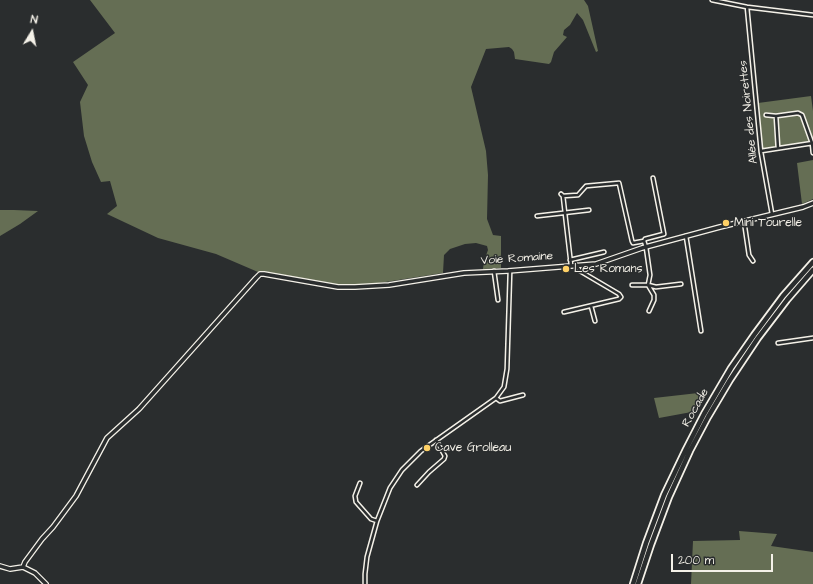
<!DOCTYPE html>
<meta charset="utf-8">
<style>
body{margin:0}
#map{position:relative;width:813px;height:584px;overflow:hidden;background:#2a2d2e;font-family:"Architects Daughter",sans-serif}
canvas{display:block}
.north{position:absolute;left:12px;top:12px;width:40px;height:40px;-webkit-text-stroke:3px #2a2d2e;paint-order:stroke;rotate:10deg;font-size:11px;font-weight:700;line-height:16px;text-align:center;color:#f4f1e8}
.north::after{content:'';display:block;margin:auto;width:14px;height:18px;background:#f4f1e8;clip-path:polygon(50% 0,100% 100%,50% 72%,0 100%)}
.scale{position:absolute;left:671px;top:554px;width:102px;height:18px;box-sizing:border-box;border:2px solid #f4f1e8;border-top:0;padding-left:5px;font-size:12px;line-height:14px;white-space:nowrap;color:#f4f1e8;-webkit-text-stroke:3px #2a2d2e;paint-order:stroke}
</style>
<div id="map">
<canvas width="813" height="584"></canvas>
<div class="north">N</div>
<div class="scale">200 m</div>
</div>
<script>
const c = document.querySelector('canvas').getContext('2d');
c.lineJoin = 'round';
function fillPath(path, color) {
  c.fillStyle = color;
  c.fill(path, 'evenodd');
}
function toPath(rows) {
  const path = new Path2D();
  for (const r of rows) {
    path.moveTo(r[0], r[1]);
    for (let i = 2; i < r.length; i += 2) path.lineTo(r[i], r[i + 1]);
  }
  return path;
}
function stroke(path, color, width, dash) {
  c.strokeStyle = color;
  c.lineWidth = width;
  c.lineCap = dash ? 'butt' : 'round';
  c.setLineDash(dash || []);
  c.stroke(path);
}
function drawText(font, color, halo, rows, align = 'center') {
  c.font = font + ' "Architects Daughter",sans-serif';
  c.lineWidth = 3;
  c.setLineDash([]);
  c.textBaseline = 'middle';
  c.strokeStyle = halo;
  c.fillStyle = color;
  for (const [text, x, y, turn = 0] of rows) {
    c.save();
    c.translate(x, y);
    c.rotate((+turn || 0) * Math.PI / 180);
    c.textAlign = isNaN(turn) ? turn : align;
    if (halo) c.strokeText(text, 0, 0);
    c.fillText(text, 0, 0);
    c.restore();
  }
}
const green = toPath([
 [90,0,584,0,588,6,598,51,596,52,583,20,577,13,570,25,564,30,563,35,567,37,554,52,551,62,549,64,515,59,514,52,512,49,509,47,486,49,471,87,486,151,488,175,487,219,493,235,501,236,501,268,483,269,484,261,488,250,487,246,476,243,465,244,450,249,444,255,443,273,360,286,326,284,258,272,216,254,158,238,107,214,117,206,110,181,101,182,92,162,84,136,80,102,88,85,73,62,115,33],
 [811,96,813,111,813,144,763,152,758,103],
 [813,160,813,199,802,204,797,163],
 [0,210,14,210,38,211,20,224,0,236],
 [707,392,697,411,659,418,654,398],
 [739,531,777,534,771,546,813,552,813,584,691,584,693,541,740,540]
]);
const minor = toPath([
 [712,0,747,7,813,15],
 [747,7,761,152,772,214],
 [766,115,776,116,798,113,802,115,812,143,813,153],
 [776,116,778,148],
 [761,151,813,143],
 [653,178,664,234,645,239,644,241,646,247,650,275,648,285,656,287,681,284],
 [561,194,563,196,578,195,586,186,619,183,632,241,633,243,644,241],
 [563,196,571,265],
 [537,216,589,210],
 [744,221,749,255,753,261],
 [686,236,701,331],
 [570,260,604,252],
 [494,271,498,300],
 [632,285,648,285,654,295,654,300,649,311],
 [591,306,595,321],
 [564,312,619,299,621,297,619,294,580,271,576,265],
 [778,343,813,338],
 [496,398,500,401,523,395],
 [360,483,355,496,356,502,371,519,377,521],
 [417,485,429,472,444,459,445,456,436,440],
 [365,584,365,574,367,557,377,521,390,488,402,470,421,451,496,398,504,387,507,369,510,271]
]);
const tertiary = toPath([
 [0,566,10,569,23,567],
 [23,567,25,562,42,539,53,527,76,496,107,438,139,409,256,278,260,274,264,274,338,287,355,287,389,285,464,273,508,271,596,264,642,248,720,227,803,207,813,203],
 [23,567,35,573,46,584]
]);
const trunk = toPath([
 [633,584,646,543,664,495,686,449,704,414,731,368,754,335,783,296,813,262],
 [638,584,651,545,669,497,690,451,708,417,730,380,758,338,787,300,813,270]
]);
const markers = [
 [726,223,4,"#ffd166"],
 [566,269,4,"#ffd166"],
 [427,448,4,"#ffd166"]
];
const streetNames = [
 ["Allée des Noirettes",749,112,-96],
 ["Voie Romaine",517,259,-4],
 ["Rocade",696,408,-61]
];
const poiNames = [
 ["Mini Tourelle",734,223],
 ["Les Romans",574,269],
 ["Cave Grolleau",435,448]
];
fillPath(green, '#656e54');
stroke(minor, '#f4f1e8', 5.5);
stroke(tertiary, '#f4f1e8', 6);
stroke(trunk, '#f4f1e8', 8);
stroke(minor, '#2a2d2e', 2.5);
stroke(tertiary, '#2a2d2e', 3.5);
stroke(trunk, '#2a2d2e', 4.5);
for (const [x, y, r, color] of markers) {
  const dot = new Path2D();
  dot.arc(x, y, r, 0, 2 * Math.PI);
  c.fillStyle = color;
  c.fill(dot);
  stroke(dot, '#2a2d2e', 1.5);
}
drawText('12px', '#f4f1e8', '#2a2d2e', streetNames);
drawText('12px', '#f4f1e8', '#2a2d2e', poiNames, 'left');
</script>
